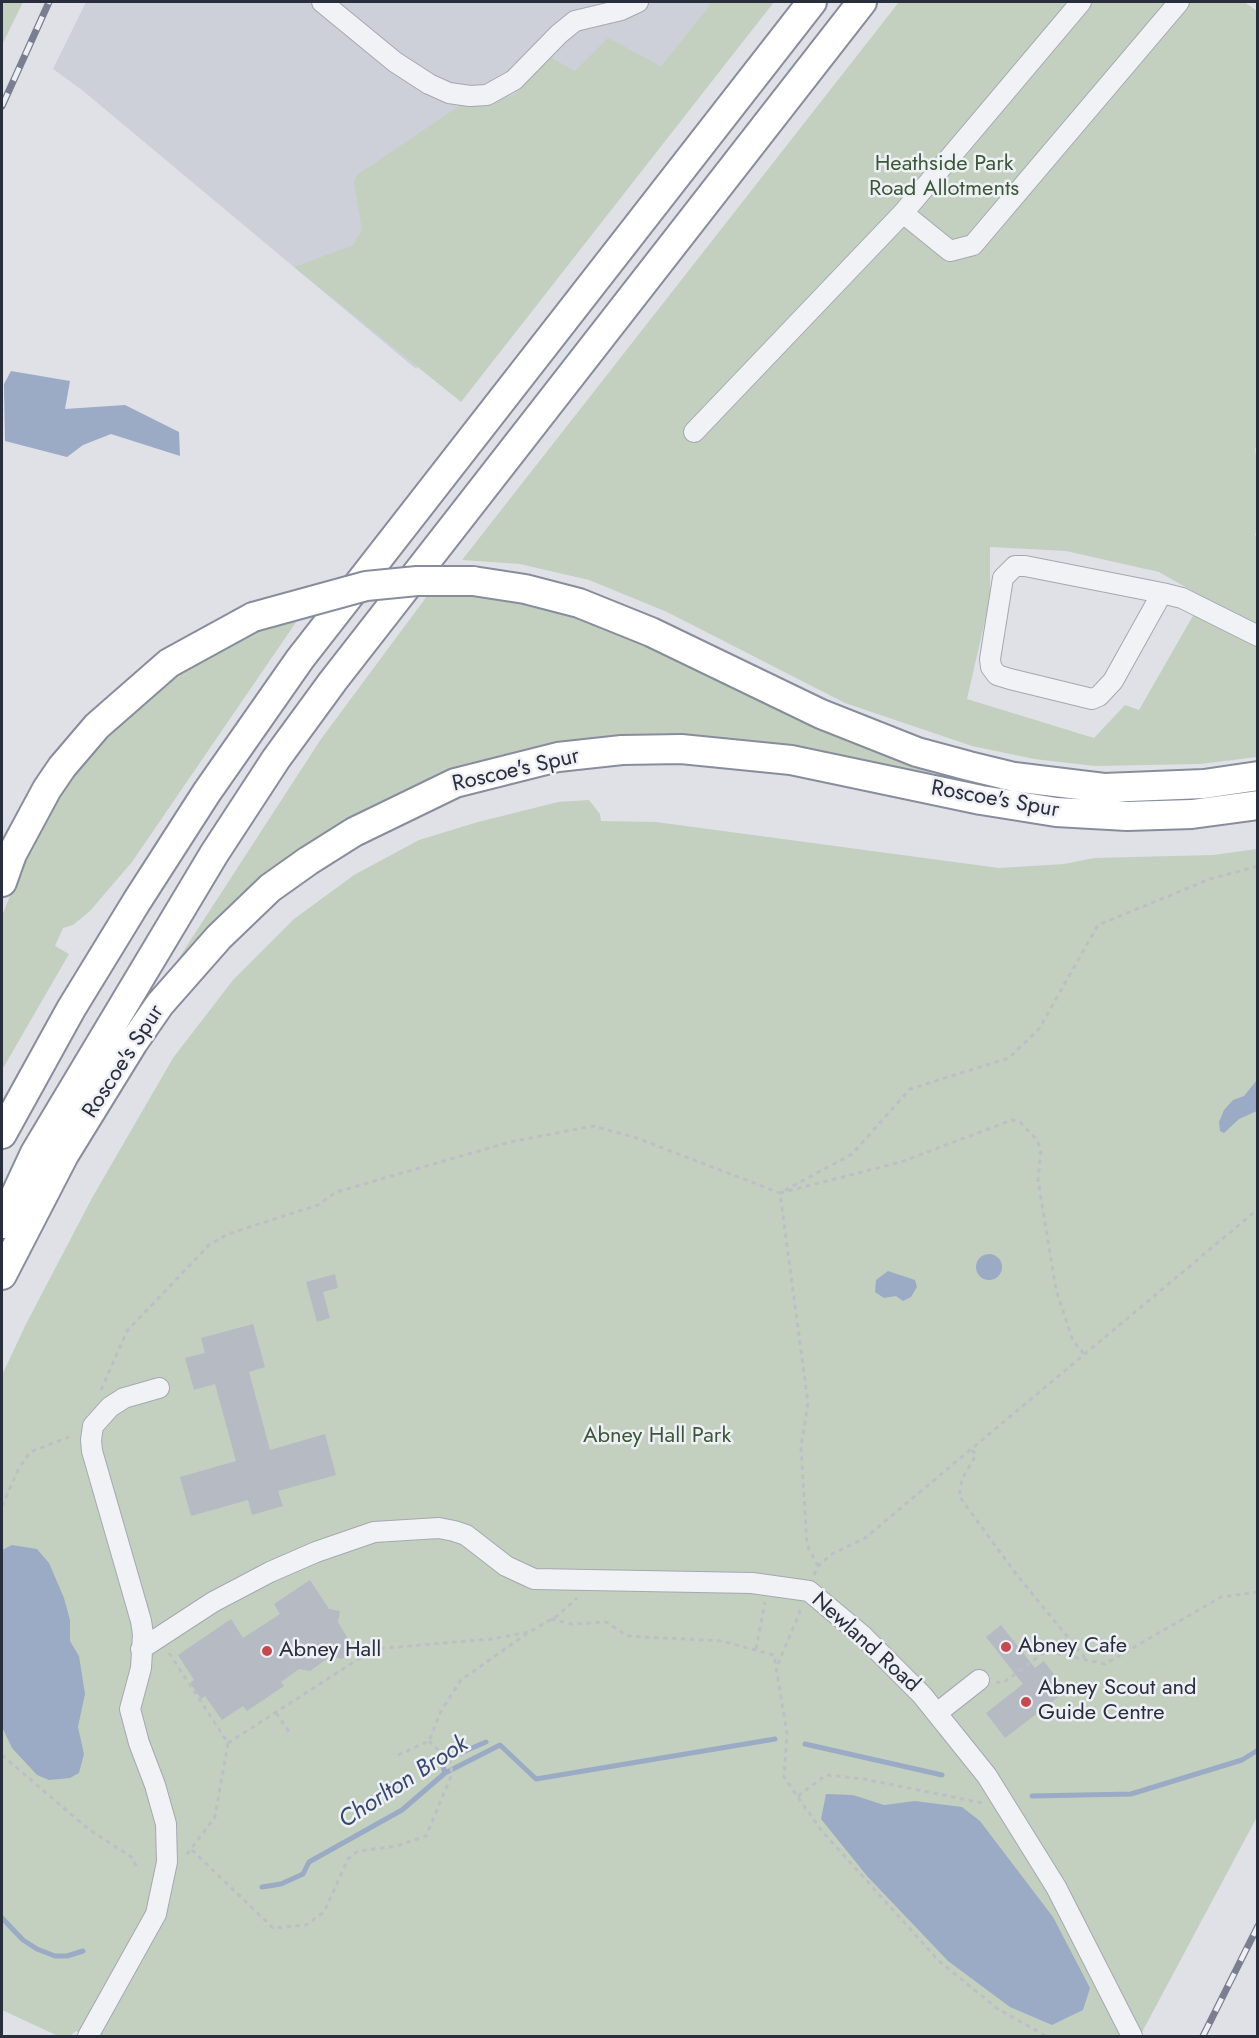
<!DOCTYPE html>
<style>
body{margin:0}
#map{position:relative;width:1259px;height:2038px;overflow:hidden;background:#dfe1e7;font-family:Jost,sans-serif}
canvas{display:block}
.frame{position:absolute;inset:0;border:3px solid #292e3d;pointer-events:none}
</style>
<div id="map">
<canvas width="1259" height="2038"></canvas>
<div class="frame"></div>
</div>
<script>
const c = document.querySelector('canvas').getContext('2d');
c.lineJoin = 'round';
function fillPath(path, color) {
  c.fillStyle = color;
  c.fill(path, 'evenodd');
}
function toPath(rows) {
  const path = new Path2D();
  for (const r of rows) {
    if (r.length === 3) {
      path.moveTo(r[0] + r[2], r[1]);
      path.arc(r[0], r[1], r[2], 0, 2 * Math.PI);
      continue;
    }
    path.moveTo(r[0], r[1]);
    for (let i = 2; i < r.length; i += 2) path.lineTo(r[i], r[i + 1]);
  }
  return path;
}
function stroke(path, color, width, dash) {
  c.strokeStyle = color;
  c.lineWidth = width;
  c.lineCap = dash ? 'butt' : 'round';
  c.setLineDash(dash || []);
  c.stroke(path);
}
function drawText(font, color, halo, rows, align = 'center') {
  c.font = font + ' Jost,sans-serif';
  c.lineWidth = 5;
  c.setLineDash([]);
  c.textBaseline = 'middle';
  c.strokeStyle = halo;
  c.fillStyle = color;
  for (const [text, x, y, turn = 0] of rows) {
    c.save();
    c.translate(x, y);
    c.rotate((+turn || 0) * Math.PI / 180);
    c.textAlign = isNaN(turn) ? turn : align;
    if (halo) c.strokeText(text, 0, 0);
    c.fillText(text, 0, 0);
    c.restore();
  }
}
const built = toPath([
 [86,2,713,2,416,369,82,90,53,69]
]);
const green = toPath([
 [2,2,23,2,2,45],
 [708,2,774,2,461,402,294,267,353,245,362,230,354,182,357,175,462,104,514,95,550,57,575,71,608,38,661,66,710,5],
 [899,2,1244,2,1257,11,1258,446,1255,449,1258,471,1258,530,1255,534,1258,541,1257,628,1159,572,1066,551,990,547,990,599,967,699,1094,738,1125,705,1139,710,1194,614,1257,646,1257,757,1200,764,1095,766,1034,759,972,746,845,703,667,612,589,580,520,564,462,560],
 [430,592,474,594,519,600,567,612,624,634,933,767,931,777,760,744,409,791,164,981,321,739],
 [301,615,132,862,90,911,73,925,63,928,55,946,69,954,2,1070,2,916,29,847,50,807,82,759,143,696,217,647],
 [589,800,600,814,601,821,656,822,999,868,1064,864,1094,858,1213,855,1257,849,1257,1817,1140,2036,85,2036,76,2031,70,2036,58,2036,2,2010,2,1375,26,1324,92,1198,173,1058,233,980,294,919,354,875,419,840,478,822,558,802]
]);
const water = toPath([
 [11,371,70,381,65,409,125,405,179,432,180,456,111,434,83,445,67,457,5,441,4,384],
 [1257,1080,1257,1111,1239,1119,1224,1133,1220,1131,1219,1122,1224,1110,1233,1100,1244,1096],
 [989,1267,13],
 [888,1271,915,1280,917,1287,911,1297,903,1301,896,1296,884,1298,875,1292,876,1280],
 [12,1545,37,1549,49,1563,64,1598,70,1620,70,1641,79,1656,85,1694,78,1727,84,1754,79,1773,70,1778,49,1780,37,1775,12,1748,2,1727,2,1550],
 [826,1794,853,1795,884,1805,915,1801,962,1807,980,1821,1053,1917,1090,1988,1083,2010,1052,2025,1010,2007,948,1961,867,1876,821,1819]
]);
const stream = toPath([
 [805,1744,942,1775],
 [451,1757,486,1742],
 [445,1762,442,1763,445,1773],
 [1032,1796,1131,1794,1242,1760,1258,1750],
 [262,1887,281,1884,303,1874,309,1862,402,1810,445,1773,500,1745,536,1779,775,1739],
 [2,1918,23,1940,37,1949,55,1956,67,1956,83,1951]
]);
const building = toPath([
 [335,1274,338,1288,323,1292,330,1318,317,1322,306,1282],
 [253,1324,265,1367,249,1372,270,1450,325,1434,336,1475,278,1491,283,1506,252,1515,248,1500,191,1516,180,1477,236,1461,215,1384,194,1390,185,1358,205,1353,201,1338],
 [310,1580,329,1609,340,1611,338,1622,351,1644,349,1656,341,1659,331,1656,310,1671,299,1669,281,1682,284,1686,247,1711,243,1706,222,1720,205,1696,201,1699,190,1683,194,1680,178,1655,231,1619,243,1638,280,1614,274,1604],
 [1001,1625,1035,1668,1044,1661,1066,1691,1005,1738,986,1713,1023,1684,986,1637]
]);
const path = toPath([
 [101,1390,127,1331,209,1245,228,1234,318,1205,336,1192,510,1142,593,1126,634,1137,780,1193,852,1154,910,1089,1009,1058,1039,1029,1098,925,1210,879,1258,866],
 [972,1450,976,1455,962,1479,959,1496,1016,1574,1085,1658],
 [2,1506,19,1468,30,1452,74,1435],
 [818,1566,807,1545,801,1447,808,1403,780,1193,901,1162,1012,1120,1020,1122,1036,1139,1041,1149,1038,1180,1056,1290,1073,1341,1085,1355],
 [814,1575,818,1566,832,1554,865,1538,1258,1209],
 [551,1619,572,1624,606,1622,627,1636,722,1641,774,1655,787,1733,784,1777,821,1830,939,1961,998,2009,1046,2036],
 [756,1649,765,1602],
 [169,1653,228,1743,215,1817,185,1857],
 [778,1664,801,1609],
 [996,1682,1003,1683,1046,1651,1105,1664,1221,1597,1258,1592],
 [276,1713,289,1732],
 [228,1743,374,1649,491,1639,529,1632],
 [2,1755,87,1828,133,1858,136,1866],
 [398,1755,429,1741,441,1711,461,1680,529,1632,557,1616,577,1598],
 [798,1796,826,1775,864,1779,982,1803],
 [192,1850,273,1928,306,1925,324,1912,348,1859,358,1851,397,1846,426,1836,452,1774,450,1761,429,1741]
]);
const minor = toPath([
 [322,2,395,62,429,84,449,93,470,96,487,95,514,80,559,34,575,21,621,10,638,2],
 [903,213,950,251,973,245,1179,2],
 [694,432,903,213,1081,2],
 [1162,593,1113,681,1099,696,1092,699,1010,679,997,675,991,667,990,659,1003,578,1015,566,1025,566,1162,593,1182,598,1258,636],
 [141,1649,213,1602,270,1572,316,1552,374,1532,439,1528,454,1531,466,1535,506,1566,534,1579,752,1583,809,1591,863,1636,922,1695,987,1776,1056,1887,1132,2036],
 [937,1713,979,1680],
 [88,2036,156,1914,167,1862,166,1824,155,1785,139,1743,130,1709,141,1668,143,1634,141,1621,92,1451,91,1440,93,1426,110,1407,124,1398,159,1388]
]);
const highway = toPath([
 [473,581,525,589,579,603,651,632,821,714,917,752,969,766,1014,777,1104,788,1204,784,1258,776],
 [2,882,12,854,47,789,62,767,97,726,169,663,253,617],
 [2,1134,71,1009,137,901,207,792,300,659,812,2],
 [2,1224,35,1153,214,854,276,759,333,681,862,2],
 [2,1275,64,1155,133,1043,160,1004,219,937,270,888,308,861,354,832,455,783,558,757,622,750,681,749,791,760,981,800,1056,812,1127,816,1192,814,1258,805]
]);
const rail = toPath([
 [2,106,49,2],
 [1203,2036,1258,1926]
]);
const highwayBridge = toPath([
 [253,617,366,586,417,581,473,581]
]);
const markers = [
 [1006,1647,6,"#c54a50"],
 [267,1651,6,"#c54a50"],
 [1026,1702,6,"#c54a50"]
];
const parkNames = [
 ["Heathside Park",944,165],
 ["Road Allotments",944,190],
 ["Abney Hall Park",657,1437]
];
const streetNames = [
 ["Roscoe's Spur",516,771,-13],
 ["Roscoe's Spur",995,800,10],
 ["Roscoe's Spur",124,1062,-57],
 ["Newland Road",865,1643,42]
];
const poiNames = [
 ["Abney Cafe",1018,1647],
 ["Abney Hall",279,1651],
 ["Abney Scout and",1038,1689],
 ["Guide Centre",1038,1714]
];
const waterNames = [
 ["Chorlton Brook",404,1783,-33]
];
fillPath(built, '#cdd0d9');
fillPath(green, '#c3d0c0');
fillPath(water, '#9babc5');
stroke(stream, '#9babc5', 5);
fillPath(building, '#b6bac3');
stroke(minor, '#a5a8b1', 22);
stroke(highway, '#878d9d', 32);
stroke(path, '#bdbfc6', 3, [4.5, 4.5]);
stroke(minor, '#f1f2f6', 20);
stroke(highway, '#fff', 28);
stroke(rail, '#797f90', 7);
stroke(rail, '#eef0f5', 4.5, [14]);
stroke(highwayBridge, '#878d9d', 32, []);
stroke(highwayBridge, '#fff', 28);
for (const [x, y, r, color] of markers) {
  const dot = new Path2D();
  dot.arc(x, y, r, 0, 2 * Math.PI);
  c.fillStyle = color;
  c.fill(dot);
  stroke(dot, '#eef0f5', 2);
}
drawText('22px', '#3a5837', '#eef0f5', parkNames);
drawText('22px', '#292e3d', '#eef0f5', streetNames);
drawText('22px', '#292e3d', '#eef0f5', poiNames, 'left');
drawText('italic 24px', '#35496e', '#eef0f5', waterNames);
</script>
